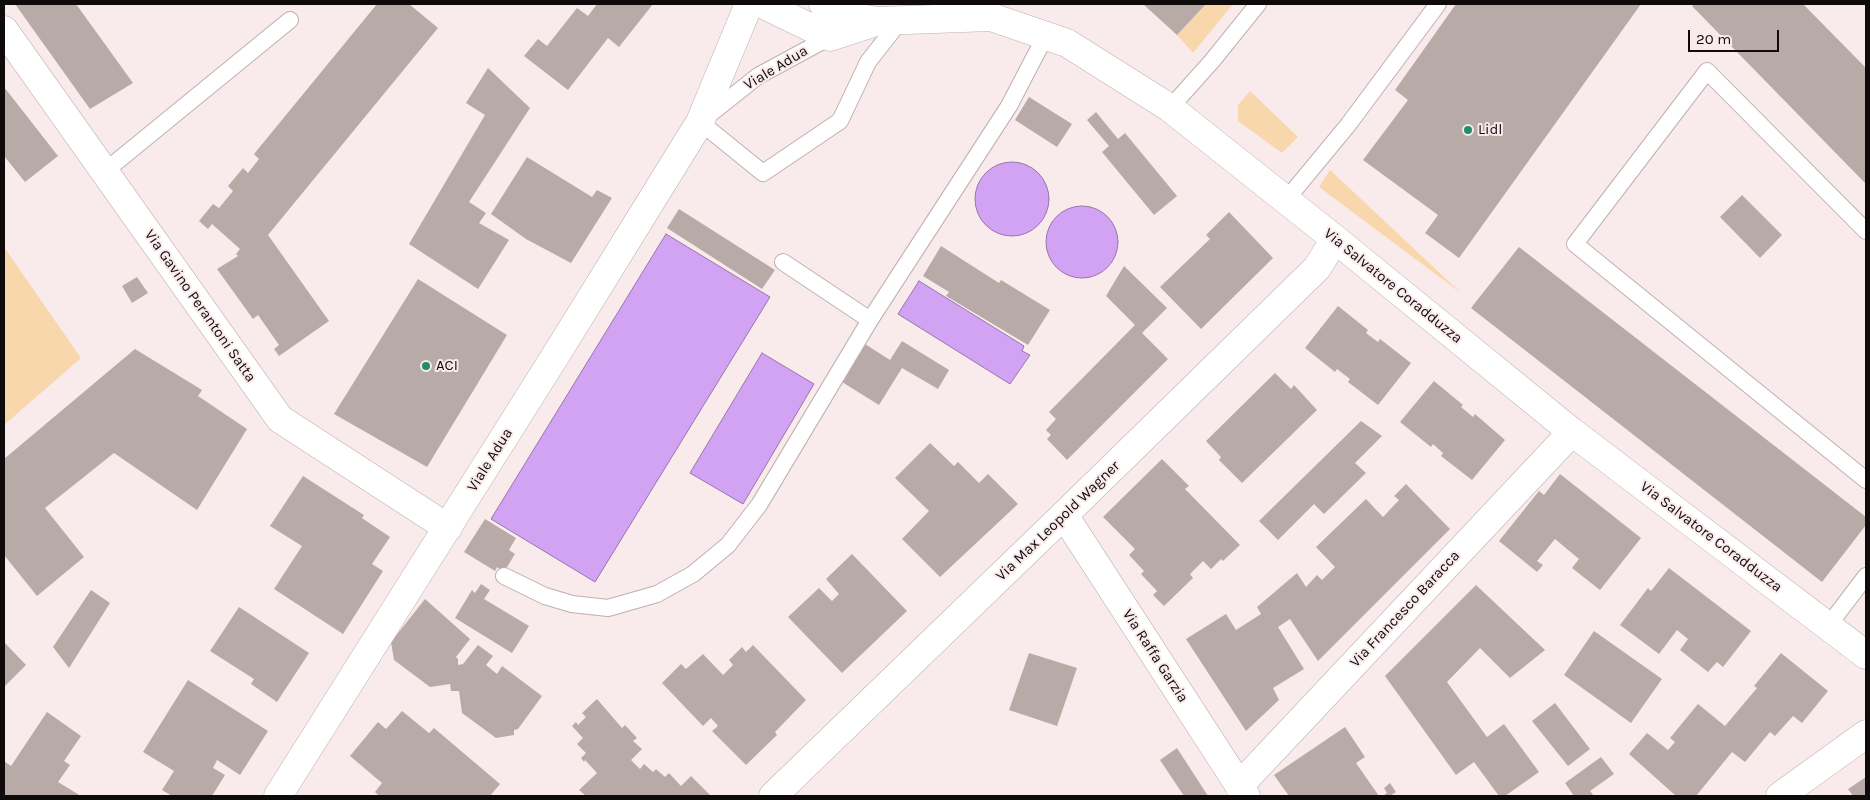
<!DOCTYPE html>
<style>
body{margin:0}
#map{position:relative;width:1870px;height:800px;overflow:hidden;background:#f9eaeb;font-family:Karla,sans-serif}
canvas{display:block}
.frame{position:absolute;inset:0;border:5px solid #100b0b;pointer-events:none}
.scale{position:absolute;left:1688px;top:30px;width:91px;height:22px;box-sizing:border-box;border:2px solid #100b0b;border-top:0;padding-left:6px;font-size:15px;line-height:18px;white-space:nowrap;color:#100b0b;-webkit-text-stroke:4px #f9eaeb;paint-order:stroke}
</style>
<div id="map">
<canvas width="1870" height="800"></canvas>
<div class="frame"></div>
<div class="scale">20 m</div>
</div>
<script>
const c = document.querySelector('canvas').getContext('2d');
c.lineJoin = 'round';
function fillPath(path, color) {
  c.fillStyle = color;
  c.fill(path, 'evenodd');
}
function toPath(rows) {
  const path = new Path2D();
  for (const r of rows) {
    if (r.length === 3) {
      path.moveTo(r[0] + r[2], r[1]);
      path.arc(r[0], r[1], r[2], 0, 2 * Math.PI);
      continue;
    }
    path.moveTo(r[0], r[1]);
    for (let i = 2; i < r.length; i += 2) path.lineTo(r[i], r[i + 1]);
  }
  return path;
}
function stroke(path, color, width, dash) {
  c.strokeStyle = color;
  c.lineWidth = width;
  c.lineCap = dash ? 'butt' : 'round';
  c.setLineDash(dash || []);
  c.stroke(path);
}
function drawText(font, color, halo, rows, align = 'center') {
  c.font = font + ' Karla,sans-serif';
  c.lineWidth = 4;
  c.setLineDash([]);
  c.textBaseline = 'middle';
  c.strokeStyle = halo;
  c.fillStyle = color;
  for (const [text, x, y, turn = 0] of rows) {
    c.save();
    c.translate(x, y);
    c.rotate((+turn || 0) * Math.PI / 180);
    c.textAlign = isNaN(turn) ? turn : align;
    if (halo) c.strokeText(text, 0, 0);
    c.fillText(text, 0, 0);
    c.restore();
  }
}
const green = toPath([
 [1206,4,1233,4,1193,53,1177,35],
 [1250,91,1298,137,1282,153,1238,121,1238,105],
 [1330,170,1344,183,1461,293,1319,187],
 [4,247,81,358,4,425]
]);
const water = toPath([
 [1012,199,37],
 [1082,242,36],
 [666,234,770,297,595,582,491,519,666,234],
 [919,281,1024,346,1022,351,1030,355,1010,384,898,314,919,281],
 [762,353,814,384,743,504,690,473,762,353]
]);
const building = toPath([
 [15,4,76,4,133,83,90,109],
 [377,4,409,4,438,28,268,235,329,321,279,356,274,349,279,345,258,315,253,319,217,269,238,256,236,254,240,249,212,224,208,229,199,221,213,204,219,208,233,191,228,186,243,168,248,173,259,159,254,154],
 [597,4,653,4,619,47,608,38,568,90,524,56,538,39,547,46,577,8,588,16],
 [1143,4,1206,4,1177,35],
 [1456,4,1641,4,1459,258,1425,233,1438,215,1363,160,1408,100,1395,90],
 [1694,4,1803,4,1866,68,1866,184,1692,6],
 [488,68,530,108,469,202,486,213,479,223,509,240,478,289,409,244,485,115,466,103],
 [4,87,58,156,25,182,4,156],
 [1029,97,1072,124,1057,147,1015,120],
 [1096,112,1118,139,1125,133,1177,196,1154,215,1102,152,1109,146,1087,120],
 [527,157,592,197,597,190,612,198,571,263,526,239,491,214],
 [1742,195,1782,235,1760,258,1720,217],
 [679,209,775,270,762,289,667,228],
 [1229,212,1273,258,1201,329,1160,287,1210,239,1206,235],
 [941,246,999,283,1001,280,1050,310,1028,345,946,296,949,292,923,276],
 [1519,247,1866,517,1866,525,1822,582,1471,308],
 [1124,266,1167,308,1142,333,1168,359,1067,460,1047,439,1051,435,1046,430,1056,419,1049,412,1135,325,1106,296],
 [137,277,148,293,132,303,122,286],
 [418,279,507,335,427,467,334,414],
 [1338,306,1368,330,1366,333,1378,342,1380,339,1411,363,1378,405,1348,382,1350,379,1337,369,1335,372,1305,348],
 [902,341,949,370,938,389,902,368,879,405,842,382,865,344,890,360],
 [135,349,202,390,198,396,247,429,197,510,114,453,45,508,84,557,37,596,4,555,4,459],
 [1275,373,1291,389,1294,385,1317,410,1242,483,1219,460,1221,457,1206,441],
 [1434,381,1463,405,1461,407,1473,417,1475,414,1505,440,1472,480,1441,456,1443,453,1433,444,1431,447,1400,422],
 [1361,421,1382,436,1355,463,1366,473,1324,514,1314,504,1278,540,1259,521],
 [930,443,954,466,958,462,979,483,988,474,1018,504,940,577,902,539,929,511,895,478],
 [1162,459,1189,486,1185,489,1240,545,1223,561,1221,559,1211,569,1203,561,1190,574,1193,578,1164,606,1153,595,1157,591,1141,574,1144,571,1129,555,1135,549,1103,517],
 [1560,474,1641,538,1600,590,1572,568,1579,559,1555,539,1537,561,1543,565,1537,572,1499,541,1539,491,1544,495],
 [303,476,364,515,362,518,390,537,372,564,383,571,343,634,274,589,302,546,270,526],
 [1406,484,1450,529,1318,661,1290,619,1278,627,1304,669,1273,688,1279,700,1246,731,1186,639,1226,614,1236,630,1261,614,1257,607,1297,573,1306,587,1317,575,1322,580,1335,567,1316,547,1366,499,1383,517,1399,500,1394,496],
 [485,519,516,538,509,550,515,554,504,572,497,567,495,571,464,552],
 [852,554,907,611,842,673,788,617,819,588,832,601,839,594,826,579],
 [1669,568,1751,631,1723,667,1717,662,1708,672,1680,650,1688,639,1677,630,1659,654,1620,625,1648,588,1651,591],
 [481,584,490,590,484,599,529,626,512,653,455,618,472,590,475,593],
 [1476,585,1545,650,1510,678,1480,648,1447,682,1487,737,1504,724,1539,772,1505,796,1499,796,1474,762,1456,775,1385,676],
 [91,590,110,603,69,668,53,647],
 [425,599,470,639,456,657,458,659,458,665,463,664,478,645,493,656,486,665,497,674,502,666,542,696,518,729,514,730,514,735,496,738,462,713,459,691,451,691,450,684,430,687,394,660,391,642],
 [239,607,309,653,277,702,251,684,254,679,210,651],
 [1594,631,1662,679,1631,723,1564,675],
 [4,642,26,665,4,687],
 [753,645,806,700,775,732,777,735,746,765,712,731,718,726,711,718,703,726,662,683,681,664,686,669,703,654,723,675,733,665,729,660,742,647,746,652],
 [1029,653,1077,668,1057,726,1009,710],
 [1781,653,1828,691,1802,723,1793,716,1775,736,1770,732,1745,762,1732,752,1696,796,1676,796,1629,754,1647,733,1668,750,1675,742,1670,738,1698,704,1725,726,1757,688,1754,686],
 [188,680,268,731,240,775,217,760,213,768,225,775,212,796,172,796,162,790,174,771,143,752],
 [597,699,622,728,625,725,637,738,633,741,642,749,631,760,640,769,644,764,653,772,656,769,665,777,669,773,681,786,691,776,711,796,586,796,579,790,597,773,585,760,584,762,581,758,586,753,577,744,583,738,572,726,576,722,578,725,586,717,582,713],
 [1555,703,1590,749,1568,766,1532,721],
 [402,711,429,733,434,728,500,784,490,796,379,796,375,792,382,783,350,756,378,722,386,729],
 [47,712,81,736,64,761,70,765,58,782,81,796,4,796,4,761,11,766],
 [1345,727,1365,757,1356,763,1379,796,1289,796,1274,775],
 [1177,748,1208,796,1184,796,1160,760],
 [1601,757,1614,774,1590,791,1594,796,1574,796,1565,783],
 [1866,777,1866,796,1853,796,1848,789],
 [1390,783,1396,792,1390,796,1383,796,1387,793,1384,788]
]);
const lane = toPath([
 [830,37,758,76,700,122,763,173,840,121,868,62,900,21],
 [1170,108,1212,61,1258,4],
 [104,172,290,20],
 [1286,200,1348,125,1438,4],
 [1866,231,1707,71,1575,244,1866,480],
 [870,320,1009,106,1046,35],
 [504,576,545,596,572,604,608,608,657,594,693,574,728,545,759,505,870,320,783,262],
 [1828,626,1866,576]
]);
const street = toPath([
 [4,30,280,419,448,528],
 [1239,786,1572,432],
 [773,796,1064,515]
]);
const secondary = toPath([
 [762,4,830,37,873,23],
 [823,4,842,15,878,21,991,17,1067,43,1170,108,1335,239,1572,432,1866,655],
 [278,796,559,350,700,122,749,4],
 [1246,796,1064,515,1317,268,1335,239],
 [1780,796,1866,734]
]);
const markers = [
 [1468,130,5,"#228d6b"],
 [426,366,5,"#228d6b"]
];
const streetNames = [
 ["Viale Adua",776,68,-31],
 ["Via Salvatore Coradduzza",1393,286,39],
 ["Via Gavino Perantoni Satta",200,306,55],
 ["Viale Adua",490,460,-58],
 ["Via Max Leopold Wagner",1058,521,-44],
 ["Via Salvatore Coradduzza",1711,537,37],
 ["Via Francesco Baracca",1405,609,-47],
 ["Via Raffa Garzia",1155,656,57]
];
const poiNames = [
 ["Lidl",1478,130],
 ["ACI",436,366]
];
fillPath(green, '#f8d7ac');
fillPath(water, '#d1a3f2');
stroke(water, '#9775ad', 1);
fillPath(building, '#b8aba7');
stroke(lane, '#beb0b1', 18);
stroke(street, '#beb0b1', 29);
stroke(secondary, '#beb0b1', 29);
stroke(lane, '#fff', 16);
stroke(street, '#fff', 28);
stroke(secondary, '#fff', 28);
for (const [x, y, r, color] of markers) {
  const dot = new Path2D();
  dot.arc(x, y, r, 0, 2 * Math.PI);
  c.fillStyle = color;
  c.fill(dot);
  stroke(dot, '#f9eaeb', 2);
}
drawText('15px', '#100b0b', '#f9eaeb', streetNames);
drawText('15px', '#100b0b', '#f9eaeb', poiNames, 'left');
</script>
